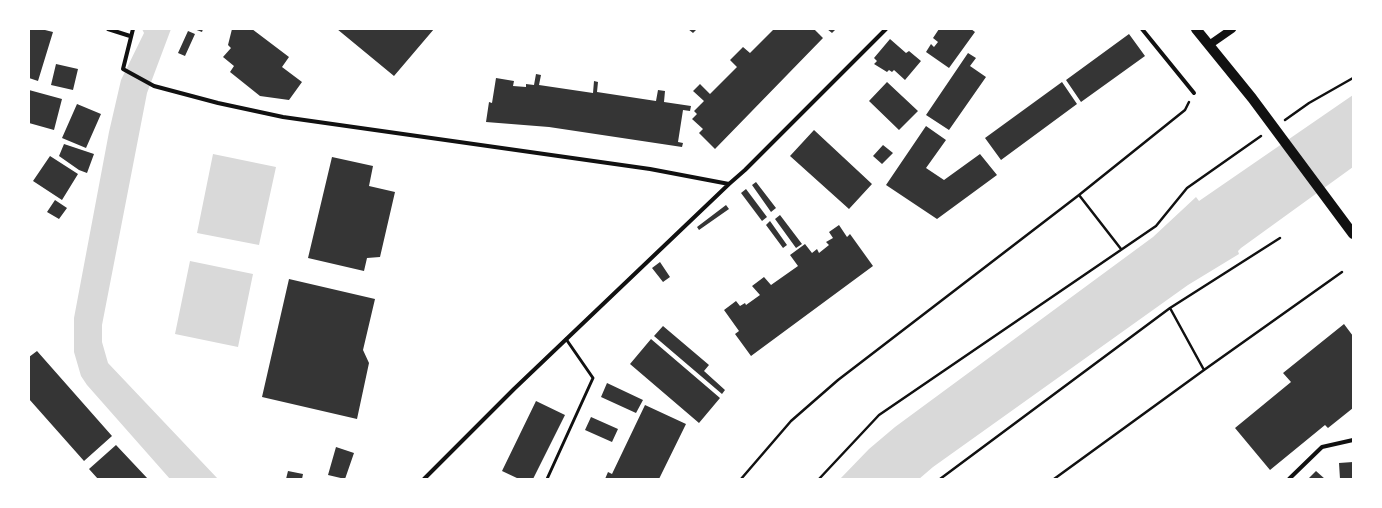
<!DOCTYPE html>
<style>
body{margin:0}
#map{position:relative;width:1382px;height:508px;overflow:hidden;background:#fff;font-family:Mulish,sans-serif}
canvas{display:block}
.frame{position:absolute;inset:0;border:30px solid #fff;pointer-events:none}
</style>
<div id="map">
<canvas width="1382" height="508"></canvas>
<div class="frame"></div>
</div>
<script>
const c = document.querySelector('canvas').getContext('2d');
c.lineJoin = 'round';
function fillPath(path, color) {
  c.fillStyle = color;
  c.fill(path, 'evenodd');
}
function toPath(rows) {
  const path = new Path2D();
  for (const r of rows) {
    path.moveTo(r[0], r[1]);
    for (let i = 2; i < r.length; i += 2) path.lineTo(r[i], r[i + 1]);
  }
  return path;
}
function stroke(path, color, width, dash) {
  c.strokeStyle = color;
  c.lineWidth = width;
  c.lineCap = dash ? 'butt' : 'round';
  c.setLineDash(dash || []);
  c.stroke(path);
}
const water = toPath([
 [142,29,171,29,147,93,102,325,102,342,108,363,218,479,170,479,87,385,81,376,74,352,74,318,109,132,121,80,144,33],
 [1353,95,1353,167,1241,248,1238,251,1239,254,1188,285,933,467,919,479,840,479,869,449,895,427,1153,237,1196,197,1199,201],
 [213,154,276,167,259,245,197,233],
 [190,261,253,274,238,347,175,334]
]);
const building = toPath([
 [29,29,41,29,53,32,38,81,29,78],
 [194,29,203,29,202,32],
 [232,29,252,29,289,57,282,67,302,82,289,100,260,96,230,72,234,66,223,57,231,48,228,45],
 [337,29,434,29,394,76],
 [688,29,697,29,693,33],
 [774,29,814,29,823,38,715,149,699,133,703,129,692,119,697,114,694,111,704,101,693,91,700,84,710,94,737,67,730,60,743,47,750,53],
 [827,29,836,29,832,33],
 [939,29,971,29,975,32,949,68,926,52,931,44,934,47,938,42,933,38],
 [188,31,195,34,185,56,178,53],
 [1129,34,1145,56,1081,102,1066,80],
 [890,39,906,53,909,51,921,61,905,80,894,70,892,72,889,70,887,72,874,64,877,61,874,58],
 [968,53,976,58,970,66,986,77,949,130,926,115],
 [56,64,78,69,73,90,51,85],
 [536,74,541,75,539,85,593,93,594,81,598,82,597,92,656,101,658,90,665,91,664,102,691,106,690,111,683,110,678,142,683,143,682,147,549,127,486,122,489,102,492,103,496,78,514,81,513,86,526,87,526,84,534,85],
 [887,82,918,111,899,130,869,101],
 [1062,82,1077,104,1001,160,985,138],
 [29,90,62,99,54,130,29,123],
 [77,104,101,114,86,148,62,138],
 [926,126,946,140,926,168,944,180,980,154,997,175,937,219,886,185],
 [814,130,872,184,849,209,790,156],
 [64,144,94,154,87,173,79,170,59,156],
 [883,145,893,153,882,164,873,156],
 [50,156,78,174,62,200,33,181],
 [332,157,373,166,369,186,395,192,380,257,367,258,364,271,308,258],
 [756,182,776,208,771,212,752,185],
 [746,189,767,217,762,221,741,193],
 [55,200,67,208,59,219,47,212],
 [726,205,729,209,699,230,697,227],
 [780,215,802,244,796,248,775,219],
 [770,221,787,245,783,248,766,225],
 [839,225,847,237,850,234,873,266,751,356,735,334,739,331,724,310,736,301,740,306,745,303,746,305,760,295,752,286,764,277,771,285,798,266,790,255,805,244,812,253,817,249,819,253,829,245,826,242,833,238,829,232],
 [660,262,670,277,663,282,652,268],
 [289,279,375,299,363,350,369,363,357,419,262,397],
 [1344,324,1353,336,1353,408,1328,428,1325,425,1270,470,1235,428,1291,382,1283,373],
 [663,326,709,365,704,371,725,390,722,394,654,336],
 [651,339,720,398,699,423,630,364],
 [37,351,112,436,84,461,29,399,29,357],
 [607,383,643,400,636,413,601,397],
 [536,401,565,415,533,479,519,479,502,471],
 [645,405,686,424,659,479,605,479,608,472,612,474],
 [591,417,618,429,612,442,585,430],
 [116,445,148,479,98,479,89,469],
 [336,447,354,453,345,479,328,475],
 [1353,462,1353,479,1340,479,1339,463],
 [288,471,303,474,302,479,286,479],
 [1316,471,1325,479,1308,479]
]);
const path = toPath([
 [1285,120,1309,103,1353,78],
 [1079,195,1121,249],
 [1170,308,1204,370],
 [741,479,791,421,838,380,1079,195,1185,110,1189,102],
 [819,479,879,415,1156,226,1187,188,1261,136],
 [940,479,1170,308,1280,238],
 [1054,479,1204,370,1342,272]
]);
const service = toPath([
 [547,479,593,378,566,339]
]);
const minor = toPath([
 [108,29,130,36],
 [133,29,123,69,154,86,218,103,283,117,650,169,729,184],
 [1142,29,1194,93],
 [424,479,514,389,729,184,745,170,886,29],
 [1289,479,1322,447,1353,440]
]);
const secondary = toPath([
 [1209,45,1232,29]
]);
const primary = toPath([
 [1196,29,1252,98,1353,234]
]);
fillPath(water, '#d9d9d9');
fillPath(building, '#353535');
stroke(path, '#111', 2.5);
stroke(service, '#111', 3);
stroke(minor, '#111', 4);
stroke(secondary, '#111', 8);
stroke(primary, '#111', 10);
</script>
